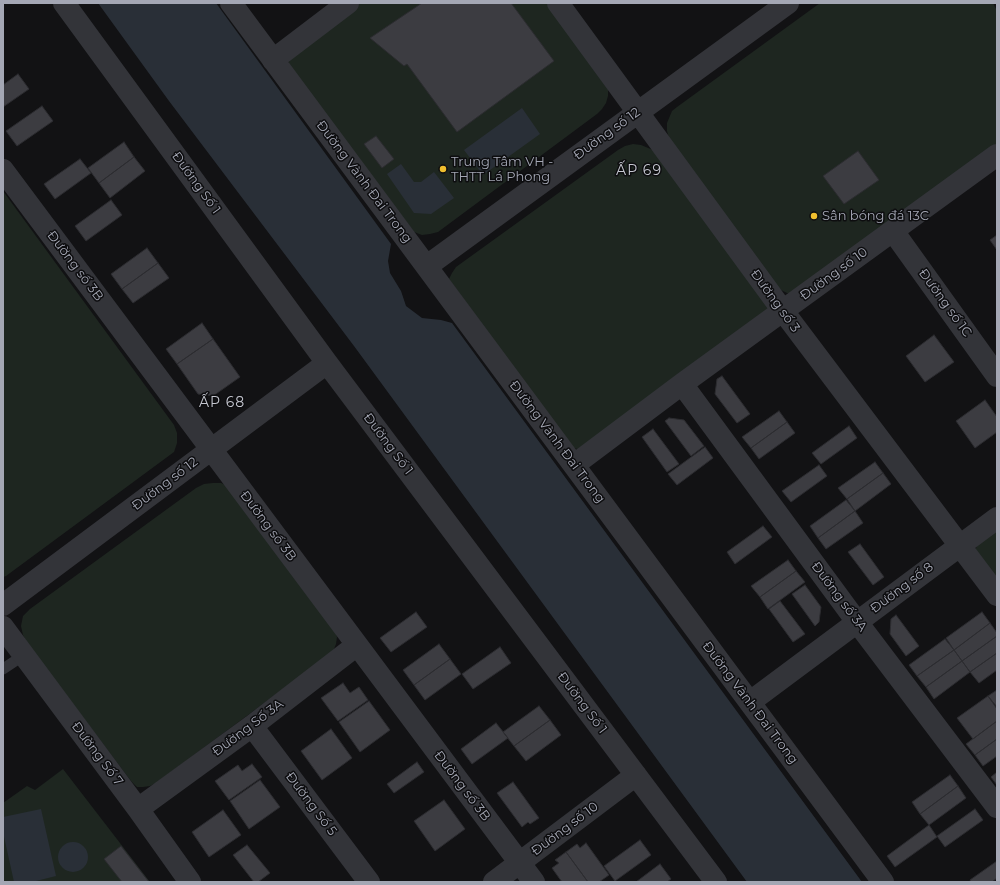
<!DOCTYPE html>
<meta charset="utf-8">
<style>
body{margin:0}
#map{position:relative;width:1000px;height:885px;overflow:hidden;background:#121214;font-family:Montserrat,sans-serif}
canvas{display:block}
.frame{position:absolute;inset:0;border:4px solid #a4a7b4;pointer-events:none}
</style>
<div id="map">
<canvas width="1000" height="885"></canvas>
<div class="frame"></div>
</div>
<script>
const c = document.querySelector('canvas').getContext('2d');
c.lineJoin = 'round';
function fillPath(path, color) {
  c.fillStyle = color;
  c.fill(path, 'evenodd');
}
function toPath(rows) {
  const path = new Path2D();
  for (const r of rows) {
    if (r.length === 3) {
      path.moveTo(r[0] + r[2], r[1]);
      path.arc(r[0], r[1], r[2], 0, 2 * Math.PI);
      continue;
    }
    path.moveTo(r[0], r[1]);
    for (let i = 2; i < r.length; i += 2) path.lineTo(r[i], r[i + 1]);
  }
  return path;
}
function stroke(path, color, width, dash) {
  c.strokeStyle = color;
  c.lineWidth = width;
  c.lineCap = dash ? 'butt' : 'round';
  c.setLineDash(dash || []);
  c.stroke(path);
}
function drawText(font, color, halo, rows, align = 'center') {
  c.font = font + ' Montserrat,sans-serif';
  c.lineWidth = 3;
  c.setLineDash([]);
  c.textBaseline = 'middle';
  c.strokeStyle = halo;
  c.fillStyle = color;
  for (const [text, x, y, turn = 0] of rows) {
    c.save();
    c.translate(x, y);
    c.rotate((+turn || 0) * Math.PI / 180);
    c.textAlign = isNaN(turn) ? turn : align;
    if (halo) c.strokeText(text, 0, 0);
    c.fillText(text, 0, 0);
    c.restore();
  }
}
const green = toPath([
 [359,3,551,3,608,88,608,96,606,103,602,109,597,114,438,232,430,234,422,235,414,232,289,66,289,62,291,56,295,51],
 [820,3,993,3,997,11,997,146,792,293,787,293,779,289,669,138,667,131,667,123,672,111,677,107],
 [633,144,641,145,653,150,768,306,768,311,578,449,572,448,449,279,452,273,456,267,618,150,625,146],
 [3,191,174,425,177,433,177,443,174,452,6,576,3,577],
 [213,483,221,483,230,487,335,630,337,637,336,644,334,649,329,655,156,783,150,786,143,787,137,787,131,781,27,643,23,635,21,626,23,616,30,609,196,488,204,484],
 [997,526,997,587,976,554,976,548,979,542],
 [63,769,150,882,3,882,3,803,27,786,35,790]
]);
const water = toPath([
 [98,3,216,3,391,244,388,261,390,273,401,291,406,306,422,318,441,320,452,323,862,882,747,882,354,346,169,101],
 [522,108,540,134,483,175,464,150],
 [401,164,414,182,421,182,434,172,454,198,431,214,414,213,387,174],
 [41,809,56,876,32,882,14,882,3,832,3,817],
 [73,857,15]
]);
const building = toPath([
 [422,3,511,3,554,61,457,132,407,64,404,66,370,38,422,3],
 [18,74,29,89,3,107,3,85,18,74],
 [42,106,53,121,17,146,6,131,42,106],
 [376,136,394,159,382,168,364,144,376,136],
 [124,142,134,157,99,183,88,168,124,142],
 [858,151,879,180,844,204,823,176,858,151],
 [134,157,145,171,110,198,99,183,134,157],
 [80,159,91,173,55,199,44,184,80,159],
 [111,200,122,215,86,241,75,226,111,200],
 [997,235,997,250,990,240,997,235],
 [147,248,158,263,122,289,111,274,147,248],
 [158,263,169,278,133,303,122,289,158,263],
 [202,323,213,339,177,364,166,349,202,323],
 [934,335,954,362,925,382,906,356,934,335],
 [213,339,240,377,213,396,198,394,177,364,213,339],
 [722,376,750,414,737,423,715,394,717,379,722,376],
 [985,400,997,417,997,432,975,448,956,421,985,400],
 [779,411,787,422,751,448,742,437,779,411],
 [669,418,684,420,704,446,691,456,665,421,669,418],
 [787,422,795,433,759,459,751,448,787,422],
 [849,426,857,438,821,464,812,453,849,426],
 [653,429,679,464,667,472,642,437,653,429],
 [705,447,713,458,677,485,668,474,705,447],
 [875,462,883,473,847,499,838,488,875,462],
 [819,465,827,476,791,502,782,491,819,465],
 [883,473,891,484,855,511,847,499,883,473],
 [846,500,855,511,818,538,810,526,846,500],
 [855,511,863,523,826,549,818,538,855,511],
 [763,526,772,537,735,564,727,552,763,526],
 [860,544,884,577,873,585,848,552,860,544],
 [788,560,796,571,760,597,751,586,788,560],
 [796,571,805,582,768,609,760,597,796,571],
 [805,585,821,607,819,622,815,626,792,594,805,585],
 [780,601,805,634,793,642,769,609,780,601],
 [416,612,427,627,391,652,380,638,416,612],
 [982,612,990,623,954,650,946,638,982,612],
 [896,615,919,646,906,656,890,634,891,619,896,615],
 [990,623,997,633,997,636,962,661,954,650,990,623],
 [997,636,997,653,970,672,962,661,997,636],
 [945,639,954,650,917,676,909,665,945,639],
 [439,644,450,659,414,685,403,670,439,644],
 [500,647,511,663,473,689,462,674,500,647],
 [954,650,962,661,926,687,917,676,954,650],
 [997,653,997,670,979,683,970,672,997,653],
 [450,659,461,674,425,700,414,685,450,659],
 [962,661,970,672,934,699,926,687,962,661],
 [343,683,350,693,359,687,368,700,338,721,321,698,343,683],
 [997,690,997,707,988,696,997,690],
 [988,696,997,709,997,721,973,739,957,718,988,696],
 [369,701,390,730,360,752,339,722,369,701],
 [539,706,550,720,514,746,503,732,539,706],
 [550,720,561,735,526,761,514,746,550,720],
 [997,721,997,739,975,755,966,744,997,721],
 [496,723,508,738,472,764,461,749,496,723],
 [331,729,352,758,322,780,301,751,331,729],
 [997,739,997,756,983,766,975,755,997,739],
 [417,762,424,772,394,793,387,784,417,762],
 [252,764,262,777,229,800,215,781,238,765,242,771,252,764],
 [997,772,997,785,991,777,997,772],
 [950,775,958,786,920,814,912,802,950,775],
 [260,780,280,807,249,829,230,801,260,780],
 [513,782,539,818,530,824,528,822,522,827,497,793,513,782],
 [958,786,966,798,929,825,920,814,958,786],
 [444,800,465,829,435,851,414,821,444,800],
 [975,809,983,820,945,847,937,836,975,809],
 [223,810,241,835,209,857,192,832,223,810],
 [929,825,937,837,895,867,887,856,929,825],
 [640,840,651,855,615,881,604,866,640,840],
 [586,843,609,875,599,882,588,882,566,852,577,844,580,848,586,843],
 [247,845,270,873,258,882,254,882,233,855,247,845],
 [121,846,149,882,122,882,104,859,121,846],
 [566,852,588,882,562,882,552,868,559,863,555,860,566,852],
 [997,861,997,878,992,882,971,882,970,880,997,861],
 [660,864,671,879,667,882,636,882,660,864]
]);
const service = toPath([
 [3,669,24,655]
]);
const minor = toPath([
 [64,3,327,363,716,882],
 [231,3,883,882],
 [558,3,783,311,997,595],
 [273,60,348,3],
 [3,170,534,882],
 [893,231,997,376],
 [427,266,788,3],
 [682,384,857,622,997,807],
 [574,465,682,384,997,155],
 [3,605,327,363],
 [3,627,138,809,190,882],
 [750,702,997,518],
 [252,726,369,882],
 [138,809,252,726,357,645],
 [494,882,636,775]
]);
const markers = [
 [443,169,4,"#f0bf2e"],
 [814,216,4,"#f0bf2e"]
];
const streetNames = [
 ["Đường số 12",607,134,-36],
 ["Đường Vành Đai Trong",364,182,53],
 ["Đường Số 1",196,183,54],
 ["Đường số 3B",75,266,53],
 ["Đường số 10",834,274,-36],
 ["Đường số 3",775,301,54],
 ["Đường số 1C",945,303,54],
 ["Đường Vành Đai Trong",557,442,53],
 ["Đường Số 1",388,444,53],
 ["Đường số 12",165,484,-37],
 ["Đường số 3B",268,526,53],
 ["Đường số 8",902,588,-37],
 ["Đường số 3A",839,597,53],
 ["Đường Số 1",582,703,53],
 ["Đường Vành Đai Trong",750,703,53],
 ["Đường Số 3A",248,728,-37],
 ["Đường Số 7",97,754,53],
 ["Đường số 3B",462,786,53],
 ["Đường Số 5",311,804,53],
 ["Đường số 10",565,829,-37]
];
const poiNames = [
 ["Trung Tâm VH -",451,162],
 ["THTT Lá Phong",451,177],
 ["Sân bóng đá 13C",822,216]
];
const neighbourhoodNames = [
 ["ẤP 69",639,171],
 ["ẤP 68",222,403]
];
fillPath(green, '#1e2620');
fillPath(water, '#292f37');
fillPath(building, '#3c3c41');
stroke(building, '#2c2c30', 1);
stroke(service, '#333439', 11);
stroke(minor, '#333439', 22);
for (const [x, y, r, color] of markers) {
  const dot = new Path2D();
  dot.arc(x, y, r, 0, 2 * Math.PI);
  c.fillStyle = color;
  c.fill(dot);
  stroke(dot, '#0d0d0f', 1.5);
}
drawText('13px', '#a4a7b4', '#0d0d0f', streetNames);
drawText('13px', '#a4a7b4', '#0d0d0f', poiNames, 'left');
c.letterSpacing = '1px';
drawText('14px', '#c5c7d0', '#0d0d0f', neighbourhoodNames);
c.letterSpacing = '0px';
</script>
